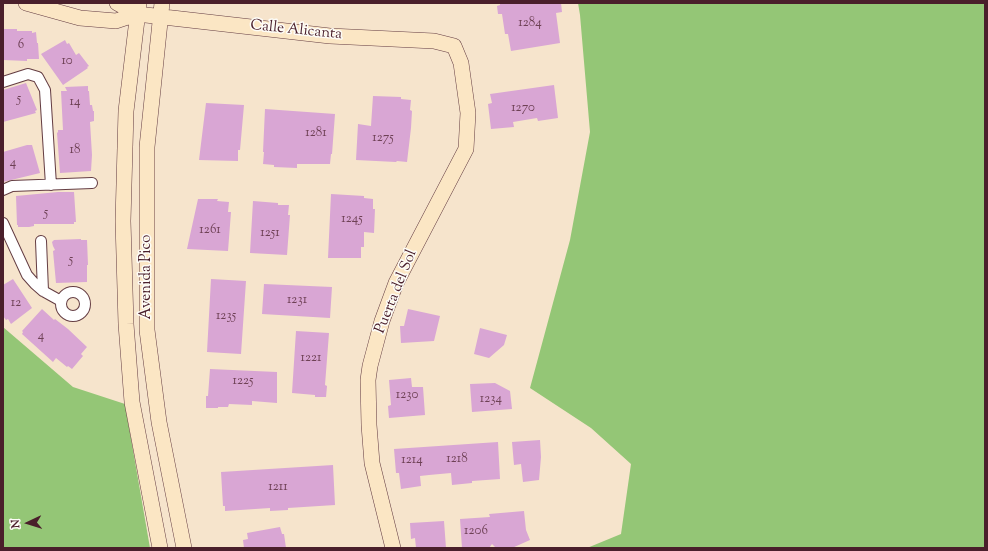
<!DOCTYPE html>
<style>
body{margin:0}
#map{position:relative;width:988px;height:551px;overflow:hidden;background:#f6e4cc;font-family:"Sorts Mill Goudy",serif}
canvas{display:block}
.frame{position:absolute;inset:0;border:4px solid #4a1f2b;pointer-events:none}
.north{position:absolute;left:8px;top:503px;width:40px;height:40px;-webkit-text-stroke:3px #fdfcf7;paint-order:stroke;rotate:266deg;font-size:11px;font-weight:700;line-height:16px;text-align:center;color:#4a1f2b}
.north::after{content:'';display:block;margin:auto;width:14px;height:18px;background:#4a1f2b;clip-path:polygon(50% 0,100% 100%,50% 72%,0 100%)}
</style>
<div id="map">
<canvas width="988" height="551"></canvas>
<div class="frame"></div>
<div class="north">N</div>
</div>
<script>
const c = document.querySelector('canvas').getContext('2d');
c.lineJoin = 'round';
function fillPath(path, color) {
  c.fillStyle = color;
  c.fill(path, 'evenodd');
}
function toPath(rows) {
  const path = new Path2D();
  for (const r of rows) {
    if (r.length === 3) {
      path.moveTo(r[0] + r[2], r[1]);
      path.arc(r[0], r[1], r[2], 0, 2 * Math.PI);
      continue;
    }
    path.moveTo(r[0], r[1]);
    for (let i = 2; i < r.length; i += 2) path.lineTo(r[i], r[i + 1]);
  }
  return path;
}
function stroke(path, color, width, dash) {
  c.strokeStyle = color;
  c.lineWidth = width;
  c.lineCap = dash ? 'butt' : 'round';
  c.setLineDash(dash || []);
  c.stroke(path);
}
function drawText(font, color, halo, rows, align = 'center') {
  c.font = font + ' "Sorts Mill Goudy",serif';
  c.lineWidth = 3;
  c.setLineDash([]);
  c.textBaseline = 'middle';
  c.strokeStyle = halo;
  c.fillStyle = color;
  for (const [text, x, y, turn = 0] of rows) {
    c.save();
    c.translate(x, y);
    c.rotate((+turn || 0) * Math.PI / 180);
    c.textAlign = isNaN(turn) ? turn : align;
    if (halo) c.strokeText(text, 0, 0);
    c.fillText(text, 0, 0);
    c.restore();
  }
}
const green = toPath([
 [578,3,985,3,985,548,587,548,621,534,631,464,591,428,530,388,570,240,590,132,580,15],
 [3,327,73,387,125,404,150,548,3,548]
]);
const building = toPath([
 [500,3,561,3,562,12,556,13,560,43,511,51,508,34,505,34,502,14,498,14,497,6,500,5],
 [3,29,17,29,17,31,32,31,32,33,36,32,37,43,38,43,39,59,27,59,27,61,3,60],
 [65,40,67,44,69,43,76,55,79,53,89,66,87,67,88,68,63,85,41,54],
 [26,83,37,110,35,111,36,113,3,122,3,90],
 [554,85,558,118,538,121,537,118,513,122,514,127,491,129,488,104,492,103,490,94],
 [88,86,88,91,89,91,90,105,92,105,93,111,94,111,94,121,90,122,92,155,91,171,60,173,57,133,58,132,58,130,63,130,61,91,67,91,65,87],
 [373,96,401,97,401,99,411,100,410,110,412,111,411,128,407,162,397,161,396,162,356,160,358,124,371,126],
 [206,103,244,105,240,150,238,150,238,161,199,160],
 [265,109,335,114,332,154,331,154,330,164,297,164,297,168,274,167,274,165,263,164,264,152,263,152],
 [27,145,32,145,40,173,3,182,3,152],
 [58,192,74,192,76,222,74,222,74,224,34,224,34,226,29,227,18,227,18,225,17,225,16,196],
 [331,194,364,196,364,198,373,199,373,209,375,209,374,233,364,232,364,247,361,247,361,258,328,258],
 [198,199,218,199,217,201,229,202,228,212,231,212,228,251,187,249],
 [253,201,278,203,278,205,289,205,288,215,290,215,287,255,250,253],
 [81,239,81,240,87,240,88,265,87,265,87,282,56,283,53,251,55,250,53,246,52,242,54,240],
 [13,279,32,308,11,324,8,319,6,320,3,316,3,285],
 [211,279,246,281,241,354,207,352],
 [264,284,332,287,330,318,262,314],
 [42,309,54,320,55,319,68,329,87,347,81,354,83,356,72,369,68,366,67,367,56,358,53,362,22,334,23,332,22,331],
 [408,309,440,316,434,341,401,343,400,326,404,326],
 [480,328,507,335,504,345,489,358,474,354],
 [296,331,329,333,325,385,327,386,326,397,315,397,315,395,292,393],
 [210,369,277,372,277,403,252,401,252,405,229,404,228,407,218,407,218,408,206,408,206,396,208,396],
 [411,378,412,387,423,387,425,415,389,418,388,406,391,405,389,380],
 [495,383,510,391,512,409,472,412,470,384],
 [540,440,541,457,539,480,523,482,521,464,514,465,512,442],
 [498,442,500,479,472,481,472,483,452,485,451,473,429,475,420,476,421,486,401,489,399,473,396,473,394,449],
 [333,465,335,505,288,508,288,510,270,511,270,508,225,511,225,506,223,506,221,472],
 [524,511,526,530,530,540,512,548,496,548,492,544,489,548,462,548,460,519,490,517,489,514],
 [444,521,446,548,416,548,415,538,411,539,410,523],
 [280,527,282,534,284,534,286,548,244,548,243,540,248,539,247,533]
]);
const street = toPath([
 [3,82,28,74,38,77,45,90,51,185],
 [3,190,12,186,92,183],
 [3,223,27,275,35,284,43,291,61,301],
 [41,241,43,291],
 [73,304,12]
]);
const secondary = toPath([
 [26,3,80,18,116,21,137,14],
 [117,3,137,14,330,36,434,41,454,46,461,63,468,113,466,149,396,283,382,321,370,366,368,380,369,425,372,463,393,548],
 [139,3,126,111,123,221,126,324,132,402,160,548],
 [162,3,147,147,147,330,159,422,184,548]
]);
const numberNames = [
 ["1284",530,24],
 ["6",21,46],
 ["10",67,62],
 ["5",19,100],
 ["14",75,103],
 ["1270",523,109],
 ["1281",316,134],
 ["1275",383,139],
 ["18",75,151],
 ["4",13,164],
 ["5",46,214],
 ["1245",352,220],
 ["1261",210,231],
 ["1251",270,234],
 ["5",71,261],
 ["1231",297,301],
 ["12",16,304],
 ["1235",226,317],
 ["4",41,337],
 ["1221",311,359],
 ["1225",243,382],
 ["1230",407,396],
 ["1234",491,400],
 ["1218",457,460],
 ["1214",412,461],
 ["1211",278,488],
 ["1206",476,532]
];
const streetNames = [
 ["Calle Alicanta",296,31,6],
 ["Avenida Pico",147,277,-90],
 ["Puerta del Sol",397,292,-68]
];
fillPath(green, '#94c676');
fillPath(building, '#d9a6d4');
stroke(street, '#643d43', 12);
stroke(secondary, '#643d43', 16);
stroke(street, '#fff', 10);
stroke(secondary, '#fbe6c4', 15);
drawText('13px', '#6e4155', null, numberNames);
drawText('15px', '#4a1f2b', '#fdfcf7', streetNames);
</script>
